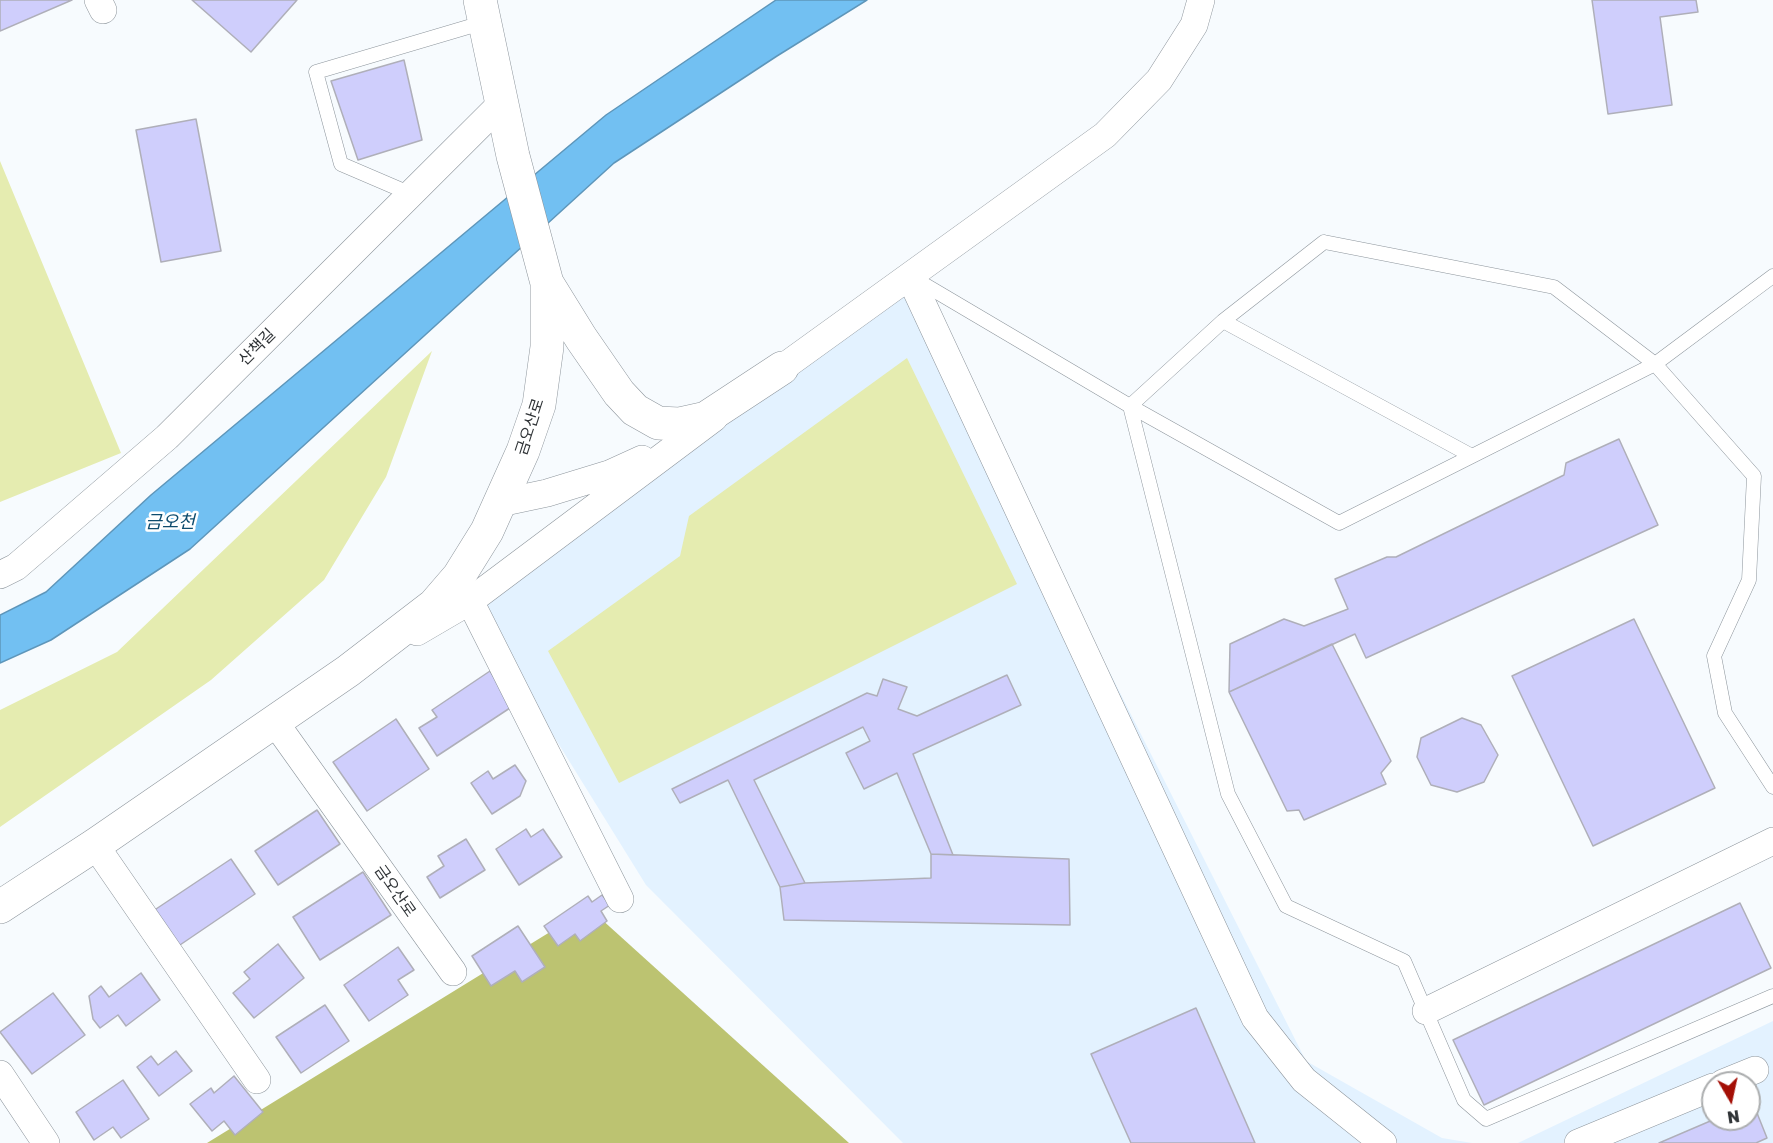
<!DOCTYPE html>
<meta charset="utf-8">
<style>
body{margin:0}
#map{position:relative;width:1773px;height:1143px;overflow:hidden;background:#f7fbfe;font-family:"Golos Text",sans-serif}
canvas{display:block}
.north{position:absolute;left:1701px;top:1071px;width:60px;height:60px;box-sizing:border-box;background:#fff;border:2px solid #acaeaf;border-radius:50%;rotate:171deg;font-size:16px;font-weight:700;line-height:24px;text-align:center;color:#303437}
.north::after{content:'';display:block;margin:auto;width:21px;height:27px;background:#a40f06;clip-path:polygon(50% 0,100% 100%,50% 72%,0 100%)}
</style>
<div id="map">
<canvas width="1773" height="1143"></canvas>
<div class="north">N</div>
</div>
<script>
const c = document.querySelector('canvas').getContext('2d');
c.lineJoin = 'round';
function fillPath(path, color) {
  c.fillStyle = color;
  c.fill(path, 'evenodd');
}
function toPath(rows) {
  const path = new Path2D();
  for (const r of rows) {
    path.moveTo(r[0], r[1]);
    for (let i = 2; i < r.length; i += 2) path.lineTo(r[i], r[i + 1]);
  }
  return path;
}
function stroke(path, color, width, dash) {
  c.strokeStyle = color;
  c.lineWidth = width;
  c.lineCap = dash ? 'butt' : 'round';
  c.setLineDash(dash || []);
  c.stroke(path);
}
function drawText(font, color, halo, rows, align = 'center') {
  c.font = font + ' "Golos Text","Noto Sans KR",sans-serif';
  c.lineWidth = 5;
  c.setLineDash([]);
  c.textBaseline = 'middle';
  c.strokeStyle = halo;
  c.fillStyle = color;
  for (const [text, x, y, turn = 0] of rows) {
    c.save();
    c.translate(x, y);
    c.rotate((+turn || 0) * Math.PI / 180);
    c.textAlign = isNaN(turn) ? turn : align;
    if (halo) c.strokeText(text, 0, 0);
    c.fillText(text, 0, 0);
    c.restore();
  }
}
const built = toPath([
 [910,277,1306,1061,1442,1138,1472,1143,903,1143,646,885,470,601],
 [1773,1021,1773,1143,1518,1143],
 [1713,1083,1749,1083,1749,1119,1713,1119]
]);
const green = toPath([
 [0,161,121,453,0,502],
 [432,351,386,477,324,580,211,680,0,827,0,710,117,652],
 [907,358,1017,584,619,783,548,651,680,556,689,516]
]);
const forest = toPath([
 [589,908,849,1143,207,1143]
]);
const water = toPath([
 [776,0,867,0,777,56,614,163,190,549,51,640,0,663,0,615,46,592,151,495,606,115,776,0]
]);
const building = toPath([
 [0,0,72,0,0,31,0,0],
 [192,0,297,0,251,52,192,0],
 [1592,0,1696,0,1698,12,1660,17,1672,105,1608,114,1592,0],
 [404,60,422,140,358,160,331,81,404,60],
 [196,119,221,251,161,262,136,130,196,119],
 [1619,439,1658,525,1366,658,1355,634,1229,692,1230,644,1284,619,1304,626,1348,609,1335,579,1387,557,1396,557,1564,475,1566,463,1619,439],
 [1634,619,1715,788,1593,846,1512,676,1634,619],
 [1332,644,1391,761,1381,773,1386,784,1304,820,1299,810,1287,811,1229,692,1332,644],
 [490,671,513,706,437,756,419,728,437,717,432,710,490,671],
 [1007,675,1021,705,913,754,953,855,931,854,897,773,864,789,846,753,870,741,863,727,754,780,805,883,780,887,728,780,680,803,672,789,867,693,877,696,883,679,907,687,898,709,917,716,1007,675],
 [1462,718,1481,725,1498,755,1484,782,1457,792,1431,785,1417,757,1421,738,1462,718],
 [396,719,429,769,367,811,333,762,396,719],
 [515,765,526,781,520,796,492,814,471,783,488,771,493,779,515,765],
 [317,810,340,844,278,885,255,851,317,810],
 [526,829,531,837,543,829,562,857,519,885,496,849,526,829],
 [466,839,485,870,440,898,427,877,444,866,438,856,466,839],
 [931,854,1069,859,1070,925,784,920,780,887,805,883,931,878,931,854],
 [231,859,255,894,177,947,153,911,231,859],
 [363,872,391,915,320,960,293,917,363,872],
 [602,895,610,905,601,911,607,921,580,941,575,934,558,946,544,926,588,896,592,902,602,895],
 [1740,903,1771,968,1484,1105,1453,1040,1740,903],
 [518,926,545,967,522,982,515,971,491,986,472,956,518,926],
 [278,944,304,978,254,1018,233,993,250,979,244,972,278,944],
 [398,947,414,970,398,980,408,995,369,1021,344,985,398,947],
 [141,973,160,1000,126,1026,118,1015,100,1028,93,1019,89,996,101,986,109,997,141,973],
 [53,993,85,1035,32,1074,0,1032,53,993],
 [325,1005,349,1041,301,1073,276,1037,325,1005],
 [1196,1008,1255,1143,1131,1143,1091,1054,1196,1008],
 [176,1051,192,1071,159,1096,137,1067,151,1056,158,1065,176,1051],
 [234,1076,263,1112,235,1135,224,1121,212,1131,190,1104,211,1088,214,1093,234,1076],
 [123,1080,149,1119,121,1138,113,1127,94,1140,76,1112,123,1080],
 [1753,1103,1767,1138,1756,1143,1659,1143,1715,1119,1749,1119,1749,1104,1753,1103]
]);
const service = toPath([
 [411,194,341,164,316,72,485,22],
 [1324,242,1554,287,1655,364,1339,523,1130,406,1223,321,1324,242],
 [1773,276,1655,364,1754,476,1749,580,1714,656,1725,713,1773,787],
 [915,279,1130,406,1228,794,1286,906,1404,961,1464,1100,1486,1119,1773,996],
 [1223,321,1472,456]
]);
const minor = toPath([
 [98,0,103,10],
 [910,277,1255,1018,1304,1080,1383,1143],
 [767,379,1105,135,1159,80,1194,25,1201,0],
 [500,503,547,493,609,474,642,459],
 [0,575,16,567,167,437,501,104],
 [470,601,620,899],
 [417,632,470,601,714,418],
 [274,721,453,972],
 [95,845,257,1080],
 [1426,1011,1773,841],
 [0,1074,46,1143],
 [1723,1083,1755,1070],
 [1578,1143,1713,1087]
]);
const tertiary = toPath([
 [547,283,581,338,619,393,635,410,658,423,679,424,706,418,782,368],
 [0,907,95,845,348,671,434,605,459,576,487,531,523,451,539,405,547,347,547,283,513,156,480,0]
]);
const streetNames = [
 ["산책길",257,347,-45],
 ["금오산로",530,427,-72],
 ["금오산로",395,891,55]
];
const waterNames = [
 ["금오천",170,522]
];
fillPath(built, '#e3f2ff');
fillPath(green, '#e5ecb0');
fillPath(forest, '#bcc371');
fillPath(water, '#72c0f2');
stroke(water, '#5e96ba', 1.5);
fillPath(building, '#cfcefc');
stroke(building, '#afafb9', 1.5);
stroke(service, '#8d959c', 15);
stroke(minor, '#8d959c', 28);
stroke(tertiary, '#8d959c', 34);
stroke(service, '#fff', 14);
stroke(minor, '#fff', 27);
stroke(tertiary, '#fff', 33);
drawText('16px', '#303437', '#fff', streetNames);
drawText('italic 18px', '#0e4c6e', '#fff', waterNames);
</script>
